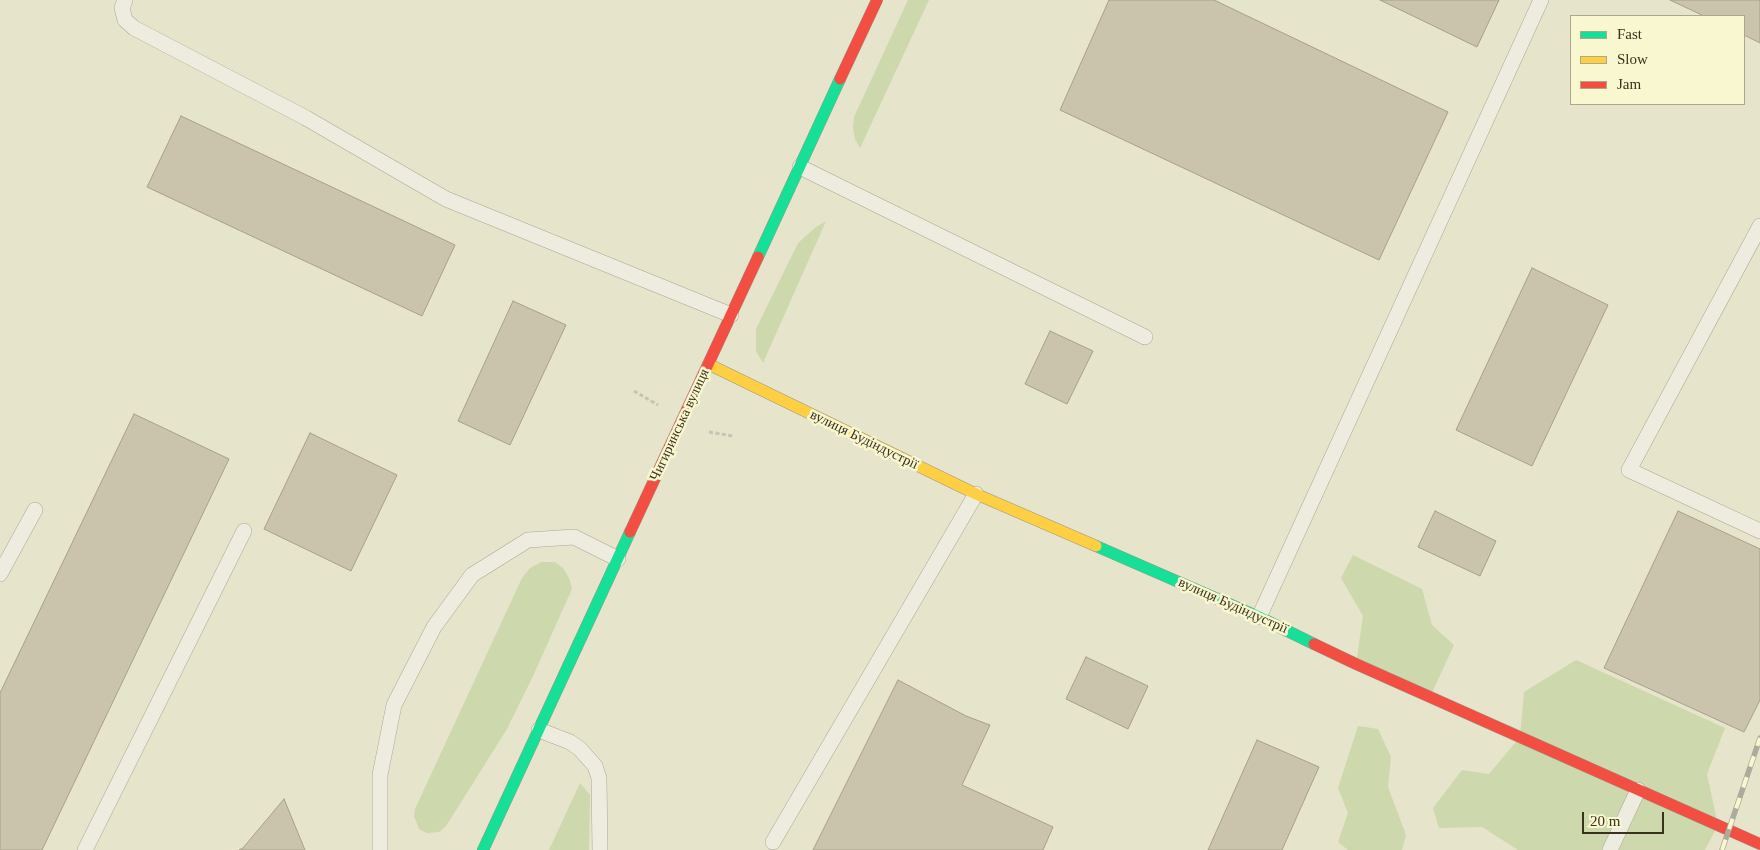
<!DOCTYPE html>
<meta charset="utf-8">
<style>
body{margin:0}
#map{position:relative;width:1760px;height:850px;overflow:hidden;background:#e6e4cb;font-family:"Times New Roman",serif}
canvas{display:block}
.legend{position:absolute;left:1570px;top:15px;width:175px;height:90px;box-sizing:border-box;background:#f8f7d0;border:1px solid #aca888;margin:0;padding:6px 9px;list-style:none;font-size:15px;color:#3a321c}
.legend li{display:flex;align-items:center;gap:10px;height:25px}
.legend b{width:25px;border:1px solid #aca888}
.scale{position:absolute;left:1582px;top:812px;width:82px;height:22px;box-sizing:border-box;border:2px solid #3a321c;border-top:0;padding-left:6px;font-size:15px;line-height:18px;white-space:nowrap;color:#3a321c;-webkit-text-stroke:4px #f8f7d0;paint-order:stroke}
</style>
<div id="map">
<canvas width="1760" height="850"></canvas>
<ul class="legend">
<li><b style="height:6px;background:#16e098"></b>Fast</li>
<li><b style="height:6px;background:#ffcf43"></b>Slow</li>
<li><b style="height:6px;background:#f24e42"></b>Jam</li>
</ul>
<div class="scale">20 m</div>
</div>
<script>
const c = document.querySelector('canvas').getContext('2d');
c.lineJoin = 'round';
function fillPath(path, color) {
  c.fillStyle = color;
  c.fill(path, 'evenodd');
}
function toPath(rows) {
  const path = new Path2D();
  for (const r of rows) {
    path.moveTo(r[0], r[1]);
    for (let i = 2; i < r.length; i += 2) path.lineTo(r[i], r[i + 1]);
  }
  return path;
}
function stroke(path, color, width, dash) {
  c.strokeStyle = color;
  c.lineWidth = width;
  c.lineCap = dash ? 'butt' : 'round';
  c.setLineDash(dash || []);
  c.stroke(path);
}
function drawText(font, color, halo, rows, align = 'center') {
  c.font = font + ' "Times New Roman",serif';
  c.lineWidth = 5;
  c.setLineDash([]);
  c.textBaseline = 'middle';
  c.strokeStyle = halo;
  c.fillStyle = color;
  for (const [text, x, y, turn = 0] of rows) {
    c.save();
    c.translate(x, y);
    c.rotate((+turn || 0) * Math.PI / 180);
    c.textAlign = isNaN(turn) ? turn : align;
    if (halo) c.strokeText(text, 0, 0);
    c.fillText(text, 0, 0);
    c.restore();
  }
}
const green = toPath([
 [908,0,929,0,860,148,855,139,853,128,854,117],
 [826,221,763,363,756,351,756,329,798,243,816,227],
 [1353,555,1422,589,1432,625,1454,645,1430,697,1356,664,1363,616,1341,578],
 [542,562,555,562,563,568,569,578,572,589,533,676,507,729,446,826,439,832,427,833,419,829,414,816,415,809,522,578,530,568],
 [1576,660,1725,728,1707,774,1718,825,1705,850,1518,850,1482,827,1439,828,1433,808,1462,770,1489,774,1520,737,1524,692],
 [1358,726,1378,729,1391,757,1388,787,1406,835,1402,850,1348,850,1338,842,1348,813,1338,788],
 [580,783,590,795,589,850,549,850]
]);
const building = toPath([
 [1109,0,1214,0,1448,112,1379,260,1060,110,1109,0],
 [1380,0,1499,0,1477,47,1380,0],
 [1670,0,1760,0,1760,43,1744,35,1744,16,1704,16,1670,0],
 [181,116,455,245,422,316,147,187,181,116],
 [1532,268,1608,305,1532,466,1456,430,1532,268],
 [513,301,566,325,510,445,458,421,513,301],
 [1050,331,1093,351,1067,404,1025,384,1050,331],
 [134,414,229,459,42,850,0,850,0,693,134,414],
 [310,433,397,475,351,571,264,529,310,433],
 [1435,511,1496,541,1480,576,1418,547,1435,511],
 [1678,511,1760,549,1760,700,1744,732,1604,668,1678,511],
 [1086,657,1148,686,1128,729,1066,699,1086,657],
 [898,680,966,716,990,725,962,785,1053,827,1043,850,813,850,898,680],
 [1257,740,1319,767,1282,850,1208,850,1257,740],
 [284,799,305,850,239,850,243,848,284,799]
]);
const path = toPath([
 [634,391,658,405],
 [709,432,733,436]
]);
const lane = toPath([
 [125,0,122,8,125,20,134,28,306,118,446,199,731,315],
 [800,167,1145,337],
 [1760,226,1629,470,1760,531],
 [0,574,35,510],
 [1259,617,1541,0],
 [539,730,570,742,580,749,595,766,599,778,600,850],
 [773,842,976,494],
 [85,850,244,531],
 [380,850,380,775,394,705,434,627,472,575,528,540,574,537,618,559],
 [1610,850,1638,790]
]);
const fast = toPath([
 [758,257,840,79],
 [1096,546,1259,617,1314,644],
 [483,850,630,532]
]);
const slow = toPath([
 [708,364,976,494,1096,546]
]);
const jam = toPath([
 [840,79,877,0],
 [630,532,758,257],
 [1314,644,1356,664,1760,844]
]);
const rail = toPath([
 [1722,850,1760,738]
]);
const streetNames = [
 ["Чигиринська вулиця",680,425,-65],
 ["вулиця Будіндустрії",864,440,26],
 ["вулиця Будіндустрії",1233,606,24]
];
fillPath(green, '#cdd8ad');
fillPath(building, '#cac4ac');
stroke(building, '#a6a08a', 1);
stroke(lane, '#aba895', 16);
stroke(fast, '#9a9785', 12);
stroke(slow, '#9a9785', 12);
stroke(jam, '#9a9785', 12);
stroke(path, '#c6c4b4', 3, [4, 2.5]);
stroke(lane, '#edecde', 15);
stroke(fast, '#16e098', 11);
stroke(slow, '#ffcf43', 11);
stroke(jam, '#f24e42', 11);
stroke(rail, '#acab9e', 5.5);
stroke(rail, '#f8f7d0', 4, [11]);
drawText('14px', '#3a321c', '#f8f7d0', streetNames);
</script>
